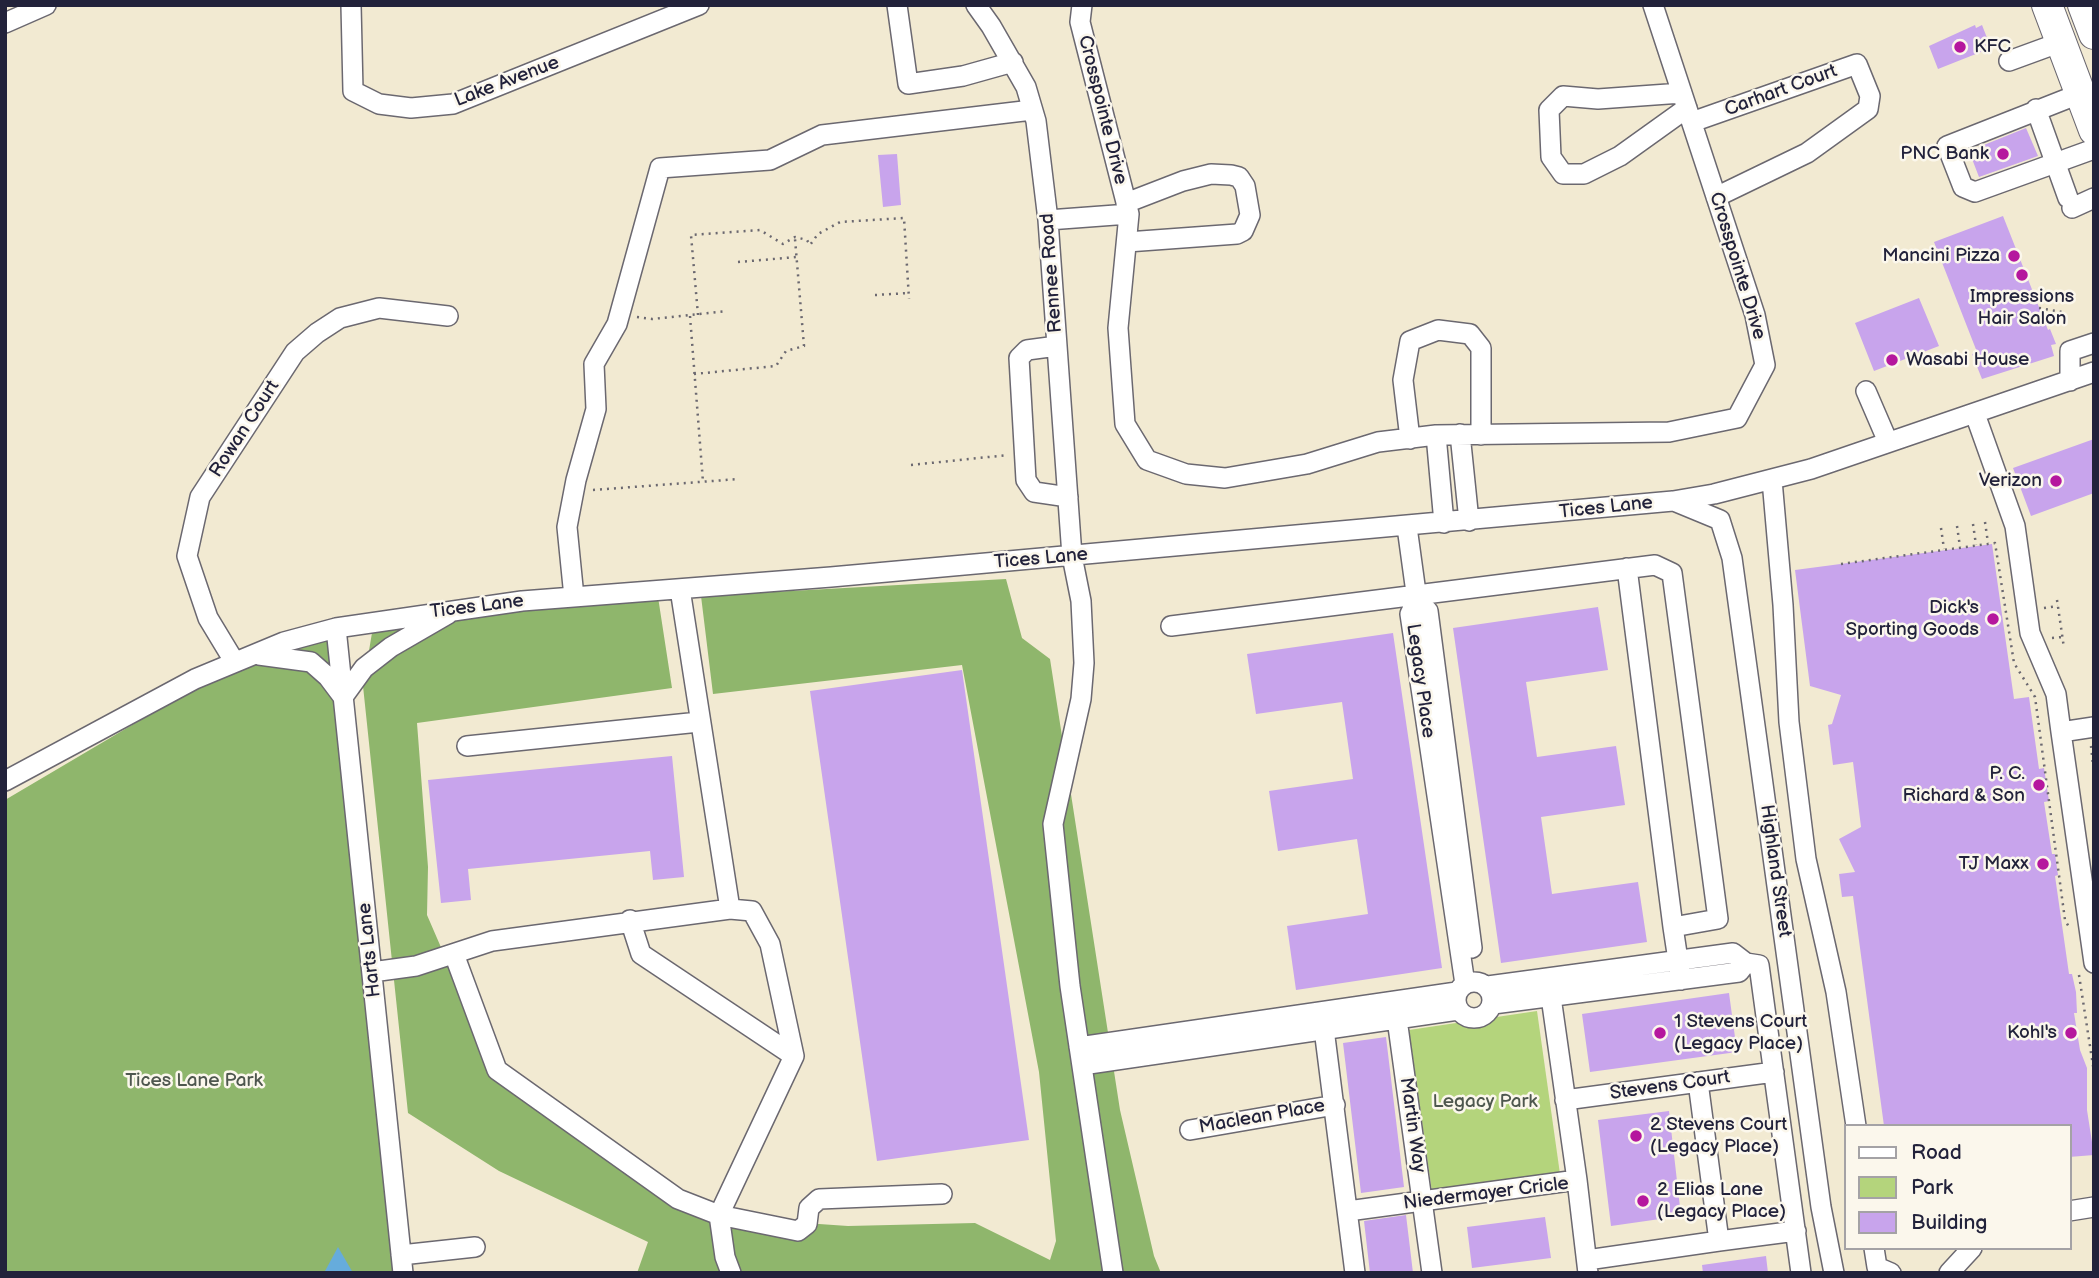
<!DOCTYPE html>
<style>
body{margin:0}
#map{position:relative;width:2099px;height:1278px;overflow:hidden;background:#f2ead2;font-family:"Balsamiq Sans",sans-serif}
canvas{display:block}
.frame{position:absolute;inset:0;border:7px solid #22223b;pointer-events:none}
.legend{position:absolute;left:1844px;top:1124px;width:228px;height:126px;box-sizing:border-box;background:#fbf7ec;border:2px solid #a4a2a5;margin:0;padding:9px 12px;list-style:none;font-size:21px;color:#22223b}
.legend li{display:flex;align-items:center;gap:14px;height:35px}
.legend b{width:35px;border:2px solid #a4a2a5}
</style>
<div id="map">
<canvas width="2099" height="1278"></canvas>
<div class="frame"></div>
<ul class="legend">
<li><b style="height:9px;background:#fff"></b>Road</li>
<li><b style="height:19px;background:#b4d47c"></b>Park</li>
<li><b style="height:19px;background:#c8a4ec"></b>Building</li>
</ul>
</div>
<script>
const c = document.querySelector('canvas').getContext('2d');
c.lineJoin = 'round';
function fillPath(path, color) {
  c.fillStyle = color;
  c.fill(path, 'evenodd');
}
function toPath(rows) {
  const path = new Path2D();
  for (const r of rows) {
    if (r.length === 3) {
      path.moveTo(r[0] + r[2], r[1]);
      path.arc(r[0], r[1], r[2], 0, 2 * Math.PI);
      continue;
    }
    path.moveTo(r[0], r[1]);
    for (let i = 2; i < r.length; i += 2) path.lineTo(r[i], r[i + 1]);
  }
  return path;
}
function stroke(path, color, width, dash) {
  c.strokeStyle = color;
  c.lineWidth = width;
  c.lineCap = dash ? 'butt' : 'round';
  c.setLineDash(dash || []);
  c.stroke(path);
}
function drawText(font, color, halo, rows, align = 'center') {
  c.font = font + ' "Balsamiq Sans",sans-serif';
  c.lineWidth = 5;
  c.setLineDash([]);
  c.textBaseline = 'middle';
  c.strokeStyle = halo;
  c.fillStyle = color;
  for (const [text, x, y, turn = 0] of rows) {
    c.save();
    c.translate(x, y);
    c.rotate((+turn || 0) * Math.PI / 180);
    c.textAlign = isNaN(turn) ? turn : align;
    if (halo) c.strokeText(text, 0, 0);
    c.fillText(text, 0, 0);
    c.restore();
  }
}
const green = toPath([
 [1537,1011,1560,1174,1432,1192,1409,1030]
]);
const forest = toPath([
 [1006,579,1022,638,1050,659,1120,1110,1154,1256,1161,1273,637,1273,648,1242,499,1171,408,1113,363,686,373,627,658,597,672,688,417,723,428,867,427,915,498,1079,680,1203,790,1222,848,1226,975,1223,1050,1260,1056,1241,1039,1072,962,665,713,694,701,596],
 [336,628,403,1273,5,1273,5,800,215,676]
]);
const water = toPath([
 [338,1247,353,1273,324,1273]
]);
const building = toPath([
 [1975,25,1976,28,1982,25,1991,48,1938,69,1929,46],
 [2026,128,2038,156,1979,177,1969,151],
 [897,154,901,205,883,207,878,155],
 [2003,216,2048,330,2050,329,2056,344,2051,345,2054,356,1982,379,1972,354,1977,352,1934,242],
 [1919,298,1939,346,1874,371,1855,323],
 [2094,439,2094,493,2031,516,2013,468],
 [1992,544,2014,699,2029,697,2039,769,2044,768,2049,801,2044,802,2052,854,2055,854,2058,875,2055,876,2069,974,2072,974,2076,992,2077,1013,2074,1013,2080,1050,2087,1068,2087,1110,2094,1155,2069,1157,2069,1126,1884,1126,1853,896,1842,897,1839,874,1855,872,1839,839,1861,827,1853,762,1833,765,1828,725,1832,724,1841,695,1810,686,1795,570],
 [1598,607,1608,670,1526,682,1537,757,1616,746,1625,805,1541,817,1552,894,1638,882,1647,942,1501,963,1453,628],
 [1393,633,1442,968,1296,990,1287,926,1368,914,1357,839,1278,851,1269,791,1353,779,1342,702,1256,714,1247,654],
 [962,670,1029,1140,877,1161,810,691],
 [672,756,684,877,653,880,650,851,468,869,471,900,441,903,428,780],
 [1729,993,1737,1052,1590,1072,1582,1014],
 [1386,1037,1404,1187,1361,1193,1343,1043],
 [1669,1111,1681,1216,1611,1226,1598,1120],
 [1406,1215,1413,1273,1370,1273,1364,1221],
 [1545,1217,1551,1258,1472,1268,1467,1227],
 [1766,1256,1768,1273,1703,1273,1702,1265]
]);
const path = toPath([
 [738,262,797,257],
 [875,295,909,293],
 [2039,308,2062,312],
 [698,315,691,235,760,230,783,244,795,237,807,240,810,245,818,234,840,222,904,218,909,299],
 [690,316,703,482],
 [637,317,652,319,727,311],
 [694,374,776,366,786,351,804,346,795,239],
 [911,465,1008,455],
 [593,490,739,479],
 [1985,522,1988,543],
 [1973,524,1976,545],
 [1957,526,1960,547],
 [1941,528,1944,549],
 [1841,564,1995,543,2014,663,2035,697,2065,920,2069,927],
 [2057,600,2064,648],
 [2044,608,2058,606],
 [2052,638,2063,637],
 [2091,746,2093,765],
 [2079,975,2094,1072]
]);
const minor = toPath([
 [351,5,353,91,379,104,411,108,453,104,699,5],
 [897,5,908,84,963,76,1013,62],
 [976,5,991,26,1026,87,1036,121,1048,220,1072,556,1081,601,1084,663,1081,699,1053,824,1070,986,1113,1273],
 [1082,5,1080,22,1129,214,1118,328,1125,424,1147,460,1186,474,1225,478,1307,464,1378,442,1436,435,1669,432,1737,418,1765,365,1755,315,1653,5],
 [5,23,46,5],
 [2009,61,2061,42],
 [1682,93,1598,99,1563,96,1549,110,1551,157,1563,174,1584,174,1620,156,1687,108],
 [2079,94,1947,146,1963,187,1975,192,2094,149],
 [2036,109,2068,198],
 [1692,122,1857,64,1870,96,1868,109,1807,153,1716,197],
 [1126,203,1183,181,1211,174,1231,175,1239,177,1245,186,1250,215,1243,231,1237,234,1127,242],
 [2072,208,2094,198],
 [1048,220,1129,214],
 [1057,346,1027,350,1019,358,1026,480,1034,492,1068,497],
 [2070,381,2070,351,2094,343],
 [1866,391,1888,442],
 [1975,414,2015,526,2030,633,2056,694,2061,732,2094,727],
 [1460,434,1469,521],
 [1436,435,1444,523],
 [1410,439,1403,380,1410,341,1438,330,1470,334,1481,348,1481,435],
 [1772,480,1783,605,1789,722,1806,859,1836,992,1856,1126],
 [1674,501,1720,520,1732,558,1821,1207,1834,1273],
 [1407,527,1417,600],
 [1627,568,1673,927],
 [574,597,567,527,576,480,596,409,594,364,617,324,660,168,770,160,822,135,1032,110],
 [1417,600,1410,614,1465,984],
 [1417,600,1428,611,1472,948],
 [1171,626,1655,565,1672,573,1718,919,1673,927,1681,980],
 [336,628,403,1273],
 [259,655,311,662,328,677,343,697,364,668,391,647,448,614],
 [234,661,208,618,187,556,200,497,295,352,317,333,340,318,379,308,448,316],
 [2061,732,2094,963],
 [467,746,699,722],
 [5,781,195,679,284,642,336,628,522,601,831,577,1673,501,1714,494,1811,469,2094,372],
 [730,909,752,911,770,944,794,1056,719,1215,725,1257,731,1273],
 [630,920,641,954,794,1056],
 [454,954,497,1070,678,1199,719,1215,798,1231,807,1224,809,1208,819,1199,942,1194],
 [372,972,416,966,492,941,730,909,680,589],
 [1474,1000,18],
 [1488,986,1733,953,1746,963,1759,965,1801,1273],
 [1551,997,1577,1180],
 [1493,1004,1739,972,1746,963],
 [1397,1019,1432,1273],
 [1324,1029,1355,1273],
 [1079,1047,1457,992],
 [1082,1065,1458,1010],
 [1698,1082,1719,1241,1796,1231],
 [1565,1100,1774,1072],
 [1190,1130,1335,1105],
 [1348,1211,1577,1180,1588,1273],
 [2069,1211,2094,1207],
 [1874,1248,1877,1267,1891,1273],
 [401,1255,475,1247],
 [1587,1260,1719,1241],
 [1949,1273,1972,1248]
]);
const highway = toPath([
 [2047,5,2094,130],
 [2083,5,2094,34]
]);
const markers = [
 [1960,47,7,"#b5179e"],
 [2003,154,7,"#b5179e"],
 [2014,256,7,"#b5179e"],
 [2022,275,7,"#b5179e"],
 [1892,360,7,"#b5179e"],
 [2056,481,7,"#b5179e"],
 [1993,619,7,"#b5179e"],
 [2039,785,7,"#b5179e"],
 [2043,864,7,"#b5179e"],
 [1660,1033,7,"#b5179e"],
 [2071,1033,7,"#b5179e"],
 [1636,1136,7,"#b5179e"],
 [1643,1201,7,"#b5179e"]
];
const poiNames = [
 ["KFC",1974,47,"left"],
 ["PNC Bank",1989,154],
 ["Mancini Pizza",2000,256],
 ["Impressions",2022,297,"center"],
 ["Hair Salon",2022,319,"center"],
 ["Wasabi House",1906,360,"left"],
 ["Verizon",2042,481],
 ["Dick's",1979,608],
 ["Sporting Goods",1979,630],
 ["P. C.",2025,774],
 ["Richard & Son",2025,796],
 ["TJ Maxx",2029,864],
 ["1 Stevens Court",1674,1022,"left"],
 ["(Legacy Place)",1674,1044,"left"],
 ["Kohl's",2057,1033],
 ["2 Stevens Court",1650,1125,"left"],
 ["(Legacy Place)",1650,1147,"left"],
 ["2 Elias Lane",1657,1190,"left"],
 ["(Legacy Place)",1657,1212,"left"]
];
const streetNames = [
 ["Lake Avenue",507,82,-21],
 ["Carhart Court",1781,91,-20],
 ["Crosspointe Drive",1102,110,76],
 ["Crosspointe Drive",1737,266,73],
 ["Rennee Road",1052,273,-94],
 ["Rowan Court",245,429,-57],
 ["Tices Lane",1606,508,-6],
 ["Tices Lane",1041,559,-5],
 ["Tices Lane",477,607,-7],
 ["Legacy Place",1420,681,82],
 ["Highland Street",1775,871,82],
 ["Harts Lane",370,950,-96],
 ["Stevens Court",1670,1086,-8],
 ["Maclean Place",1262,1117,-10],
 ["Martin Way",1412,1125,82],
 ["Niedermayer Cricle",1486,1194,-7]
];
const parkNames = [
 ["Tices Lane Park",194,1081],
 ["Legacy Park",1485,1102]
];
fillPath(green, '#b4d47c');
fillPath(forest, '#8fb66c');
fillPath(water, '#66acdc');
fillPath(building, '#c8a4ec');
stroke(minor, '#6b6870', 22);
stroke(highway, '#6b6870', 32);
stroke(path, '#6b6870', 2.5, [2, 5]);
stroke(minor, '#fff', 19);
stroke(highway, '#fff', 30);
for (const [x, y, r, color] of markers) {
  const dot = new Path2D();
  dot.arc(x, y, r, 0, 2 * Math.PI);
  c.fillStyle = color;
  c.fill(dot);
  stroke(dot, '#fbf7ec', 2.5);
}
drawText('19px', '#22223b', '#fbf7ec', poiNames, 'right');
drawText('19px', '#22223b', '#fbf7ec', streetNames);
drawText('19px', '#4e574e', '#fbf7ec', parkNames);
</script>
